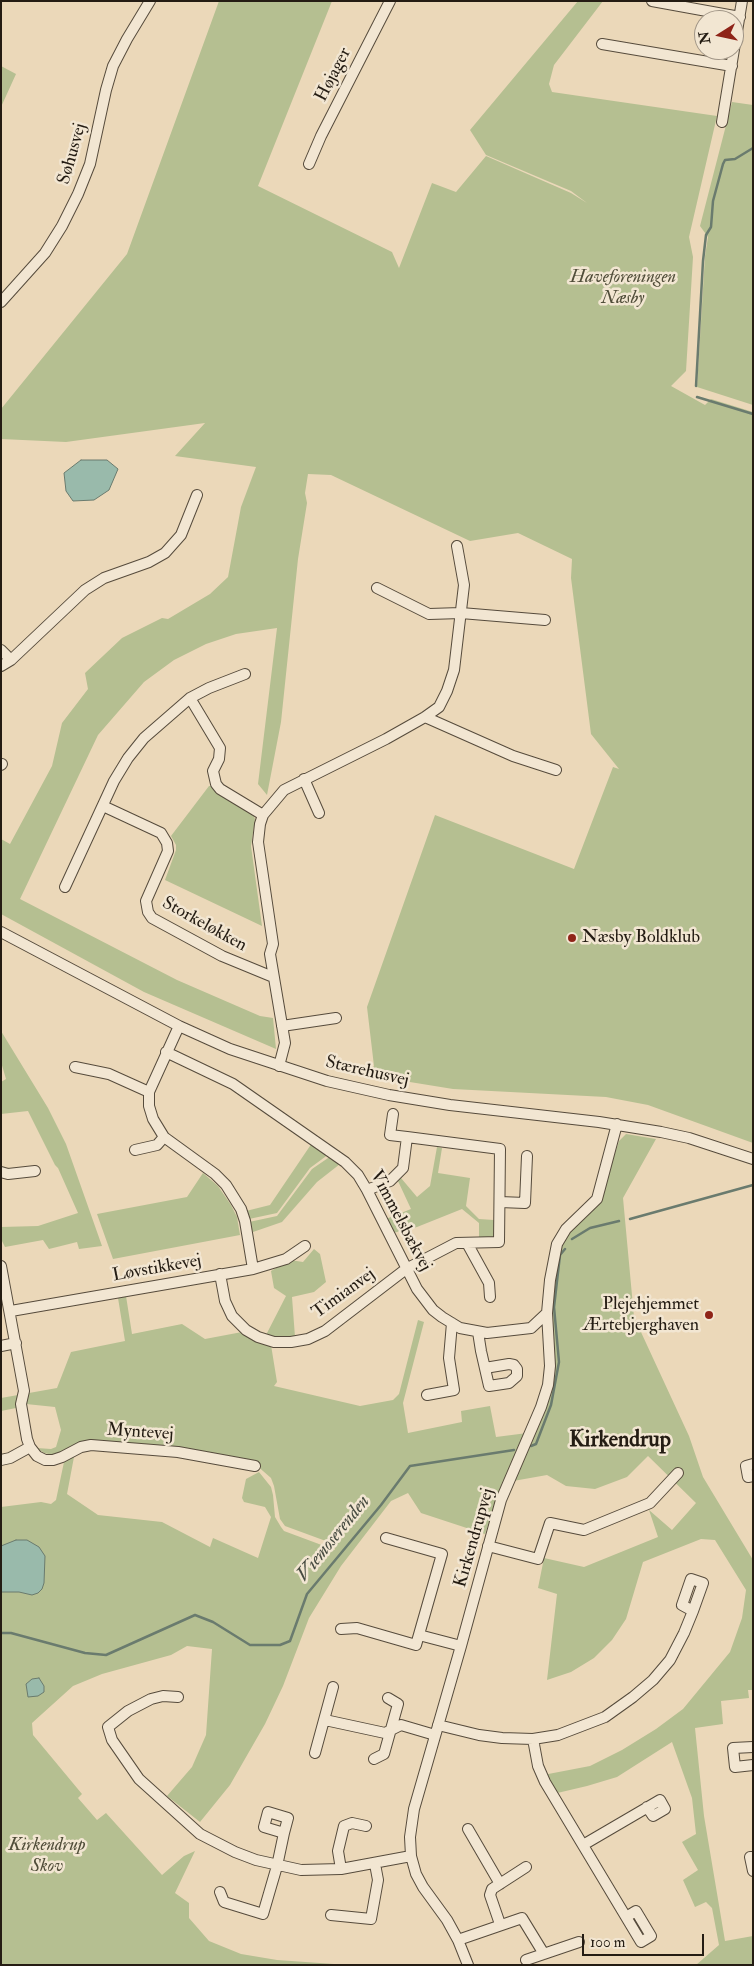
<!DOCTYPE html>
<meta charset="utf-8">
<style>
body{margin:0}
#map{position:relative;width:754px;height:1966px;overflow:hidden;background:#ebd8b9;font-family:"IM FELL Double Pica",serif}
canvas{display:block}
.frame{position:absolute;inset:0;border:2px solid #241c13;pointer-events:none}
.north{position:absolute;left:694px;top:10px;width:50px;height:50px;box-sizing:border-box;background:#f2e6d2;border:1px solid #a09586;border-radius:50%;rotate:260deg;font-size:14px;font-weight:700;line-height:20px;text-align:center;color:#241c13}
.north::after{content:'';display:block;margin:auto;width:18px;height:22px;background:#8f2418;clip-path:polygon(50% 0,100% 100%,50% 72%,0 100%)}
.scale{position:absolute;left:582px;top:1934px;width:122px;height:22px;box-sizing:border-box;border:2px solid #241c13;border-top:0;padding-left:6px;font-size:15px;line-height:18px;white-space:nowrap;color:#241c13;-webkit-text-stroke:4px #f2e6d2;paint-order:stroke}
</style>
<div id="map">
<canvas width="754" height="1966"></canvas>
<div class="frame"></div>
<div class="north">N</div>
<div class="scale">100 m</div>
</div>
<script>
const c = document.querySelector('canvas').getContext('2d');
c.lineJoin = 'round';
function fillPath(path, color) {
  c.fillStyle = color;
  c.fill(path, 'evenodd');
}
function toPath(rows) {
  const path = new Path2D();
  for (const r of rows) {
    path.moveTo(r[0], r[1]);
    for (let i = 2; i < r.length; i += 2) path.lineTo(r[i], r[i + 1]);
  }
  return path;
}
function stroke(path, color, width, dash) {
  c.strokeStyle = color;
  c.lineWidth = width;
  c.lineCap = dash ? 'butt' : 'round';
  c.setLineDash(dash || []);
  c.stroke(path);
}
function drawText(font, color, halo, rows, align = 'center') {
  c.font = font + ' "IM FELL Double Pica",serif';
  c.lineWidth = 5;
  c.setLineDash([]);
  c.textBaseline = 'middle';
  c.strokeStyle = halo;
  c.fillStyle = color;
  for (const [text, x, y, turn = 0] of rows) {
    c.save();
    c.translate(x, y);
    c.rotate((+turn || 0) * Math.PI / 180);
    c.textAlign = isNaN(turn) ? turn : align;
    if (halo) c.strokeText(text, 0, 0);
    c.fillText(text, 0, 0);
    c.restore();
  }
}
const green = toPath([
 [219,1,332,1,258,186,392,252,399,268,432,183,456,192,486,156,571,193,587,203,571,191,486,155,470,130,578,1,603,1,554,65,549,84,552,92,717,116,689,237,693,257,686,371,671,386,705,405,711,399,753,412,753,1143,648,1105,606,1097,453,1089,379,1077,351,1069,350,1064,372,1069,374,1066,367,1007,435,815,574,869,613,767,619,769,591,734,571,578,572,559,518,533,470,541,331,475,308,474,305,493,307,503,298,559,281,722,267,795,258,784,277,628,236,634,206,644,174,660,144,682,98,735,20,899,177,980,260,1016,273,1018,276,1049,144,992,1,914,1,839,10,844,52,766,62,723,88,689,85,673,122,638,162,618,168,619,210,594,228,577,241,507,256,467,175,456,205,423,66,442,1,439,1,409,127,254],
 [1,66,16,74,1,107],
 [732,102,753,105,753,405,697,387,705,256,708,237,700,226],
 [209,786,212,786,216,792,252,812,255,819,251,846,262,926,165,880,176,850,176,845,171,836],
 [1,1031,48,1108,66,1144,102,1246,79,1249,77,1242,49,1249,43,1240,5,1247,1,1239,1,1227,38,1226,78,1213,58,1168,55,1165,28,1111,1,1114,1,1082,6,1079,1,1062],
 [626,1134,656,1139,623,1198,634,1317,689,1436,703,1477,753,1560,753,1690,748,1690,749,1698,721,1701,723,1724,695,1728,704,1816,725,1941,753,1936,753,1965,696,1965,719,1945,712,1908,706,1902,695,1907,683,1880,698,1870,682,1842,696,1834,692,1798,672,1742,617,1777,587,1786,553,1794,543,1775,590,1766,622,1750,656,1729,683,1709,730,1652,742,1618,746,1590,715,1540,701,1539,643,1562,626,1619,612,1640,594,1658,571,1672,547,1680,557,1594,538,1588,544,1558,584,1567,658,1537,649,1510,672,1530,696,1503,648,1456,627,1477,595,1489,566,1486,547,1475,502,1483,485,1534,421,1513,408,1493,391,1501,341,1566,309,1618,283,1686,265,1724,230,1785,200,1822,167,1796,192,1767,206,1735,212,1649,187,1646,171,1655,102,1674,73,1686,32,1723,33,1735,82,1794,78,1798,97,1820,106,1813,162,1875,184,1856,195,1851,175,1893,189,1903,189,1918,209,1941,241,1954,277,1960,348,1965,1,1965,1,1507,41,1502,51,1504,56,1500,64,1462,72,1454,74,1457,67,1494,98,1515,162,1522,210,1547,213,1538,258,1558,271,1517,265,1507,244,1502,242,1498,246,1479,259,1472,271,1487,273,1495,275,1517,281,1527,284,1531,335,1550,334,1544,285,1526,280,1519,274,1486,271,1478,255,1464,83,1442,61,1453,53,1455,44,1453,37,1448,51,1449,56,1447,61,1430,55,1407,26,1404,29,1393,57,1388,71,1352,125,1341,118,1298,126,1296,132,1334,182,1324,205,1339,242,1332,271,1345,277,1382,274,1386,360,1406,393,1400,399,1394,418,1320,424,1322,403,1403,408,1433,462,1422,461,1411,490,1406,496,1437,535,1432,551,1388,555,1363,550,1309,553,1271,563,1240,604,1187,619,1141],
 [312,1143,329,1154,310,1168,277,1213,249,1219,246,1211,270,1205],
 [437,1147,442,1148,438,1173,470,1178,466,1206,479,1219,494,1220,494,1236,490,1240,479,1239,479,1223,462,1209,417,1227,393,1233,386,1219,411,1209,398,1181,401,1178,417,1197,430,1186],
 [331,1156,340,1164,317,1182,282,1222,253,1232,249,1222,277,1216,312,1169],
 [203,1173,218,1186,231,1205,237,1217,240,1235,113,1259,97,1214,187,1197],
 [314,1249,320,1254,326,1282,314,1292,292,1297,295,1337,277,1339,266,1335,286,1296,274,1288,271,1271,290,1260,303,1262],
 [18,1395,16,1408,1,1411,1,1398]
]);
const water = toPath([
 [81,460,107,460,118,469,109,490,94,500,73,501,66,491,64,473,81,460],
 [16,1540,27,1540,39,1547,45,1556,44,1583,42,1589,38,1593,32,1595,19,1592,1,1592,1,1546,16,1540],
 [39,1678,44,1686,44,1692,38,1696,28,1697,26,1684,32,1679,39,1678]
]);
const stream = toPath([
 [696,386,703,261,706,235,711,227,713,201,723,164,725,160,735,159,753,148],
 [697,397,753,414],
 [630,1219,753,1185],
 [572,1239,590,1228,619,1221],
 [531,1446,536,1444,551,1405,559,1362,554,1307,560,1255,565,1249],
 [1,1633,11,1633,85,1653,106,1655,195,1615,213,1622,250,1645,280,1645,290,1641,307,1594,381,1505,410,1466,514,1450]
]);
const minor = toPath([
 [652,1,740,17],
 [602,44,732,66],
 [722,122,742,1],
 [309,164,321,136,390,1],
 [1,302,45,253,62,226,78,194,90,164,106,90,113,66,127,39,150,1],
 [377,588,429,614,461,613,545,620],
 [1,650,11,660],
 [1,666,11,660,85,590,104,578,149,562,165,553,181,535,197,495],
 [190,698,220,748,219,759,213,771,216,784,220,789,263,815],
 [425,717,513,756,556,770],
 [1,765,2,764],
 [304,779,319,813],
 [103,806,161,833,167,843,168,851,146,901,148,912,152,918,222,956,273,977],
 [65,887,114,781,128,758,144,738,190,698,209,688,245,674],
 [1,932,179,1026,230,1049,327,1081,389,1095,450,1105,599,1122,661,1132,689,1138,753,1159],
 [179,1026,149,1092,149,1106,153,1119,164,1137,215,1174,226,1185,241,1209,245,1221,253,1269],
 [282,1026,336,1018],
 [166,1052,233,1084,345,1162,358,1175,367,1190,417,1289,433,1310,442,1317,460,1328,487,1333,531,1328,547,1313],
 [279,1066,285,1043,270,954,273,944,258,842,260,824,263,815,284,790,386,739,425,717,439,707,447,691,454,670,464,585,457,546],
 [75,1067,109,1074,149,1092],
 [393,1114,390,1135,407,1137],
 [135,1150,157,1145,164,1137],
 [1,1172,8,1174,35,1171],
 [500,1202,525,1203,527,1156],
 [467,1243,489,1283,490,1297],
 [1,1266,24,1391,21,1404,27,1439,30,1447,37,1456,45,1460,53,1460,62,1457,81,1447,91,1445,178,1452,255,1466],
 [220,1274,225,1301,232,1316,246,1330,258,1337,274,1342,291,1342,308,1339,325,1331,406,1269,456,1243,499,1242,500,1149,407,1137,403,1168,390,1181,367,1190],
 [11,1311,253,1269,286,1259,305,1246],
 [478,1332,481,1351,489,1386,509,1383,517,1376,517,1369,514,1365,509,1364,485,1368],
 [1,1346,16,1343],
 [427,1395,454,1390,449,1358,452,1323],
 [1,1460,10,1458,30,1447],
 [753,1464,746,1466,748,1477,753,1476],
 [488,1546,538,1559,550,1523,584,1530,650,1503,678,1473],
 [341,1629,357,1628,416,1645,442,1554,386,1538],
 [419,1635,461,1646],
 [178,1697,163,1696,151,1699,128,1711,108,1727,112,1740,139,1779,200,1834,235,1852,256,1860,301,1870,341,1869,411,1856],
 [325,1720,385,1733,401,1725,435,1735],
 [438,1725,479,1735,502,1738,533,1739,558,1735,605,1717,633,1697,653,1680,670,1660,684,1633,693,1611,703,1583,691,1579,682,1605,693,1611],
 [533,1739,538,1766,545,1782,641,1942,651,1936,636,1911,626,1917],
 [753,1747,733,1748,735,1767,753,1765],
 [315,1753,333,1687],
 [374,1759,384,1754,398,1704,388,1698],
 [468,1829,500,1884],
 [583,1845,660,1800,665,1809,653,1816,647,1807],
 [753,1857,750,1857,753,1871],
 [341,1869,338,1851,344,1826,352,1823,366,1826],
 [220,1892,224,1902,263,1914,277,1866,284,1833,264,1827,268,1812,288,1818,284,1833],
 [331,1915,371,1919,378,1880,375,1864],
 [500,1924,490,1895,492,1889,526,1867],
 [458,1940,522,1918,544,1954],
 [526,1960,579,1942],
 [468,1965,458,1940,447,1920,423,1887,416,1874,411,1856,410,1837,414,1809,461,1646,501,1500,541,1407,548,1385,550,1366,547,1313,550,1280,557,1244,566,1229,597,1199,617,1124]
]);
const markers = [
 [572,938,5,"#8f2418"],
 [709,1315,5,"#8f2418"]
];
const streetNames = [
 ["Højager",334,75,-63],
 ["Søhusvej",73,154,-74],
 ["Storkeløkken",204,925,29],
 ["Stærehusvej",367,1072,13],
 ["Vimmelsbækvej",400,1221,62],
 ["Løvstikkevej",157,1269,-10],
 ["Timianvej",344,1294,-36],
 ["Myntevej",140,1433,4],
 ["Kirkendrupvej",475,1538,-74]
];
const parkNames = [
 ["Haveforeningen",623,278],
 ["Næsby",623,299],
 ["Kirkendrup",47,1846],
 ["Skov",47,1867]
];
const poiNames = [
 ["Næsby Boldklub",582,938],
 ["Plejehjemmet",699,1305,"right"],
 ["Ærtebjerghaven",699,1326,"right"]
];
const waterNames = [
 ["Viemoserenden",334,1539,-51]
];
const districtNames = [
 ["Kirkendrup",620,1441]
];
fillPath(green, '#b5bf91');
fillPath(water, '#99baab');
stroke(water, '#6a7b6e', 1);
stroke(stream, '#6a7b6e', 2.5);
stroke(minor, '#564b3c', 12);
stroke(minor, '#f2e6d2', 10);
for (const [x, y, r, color] of markers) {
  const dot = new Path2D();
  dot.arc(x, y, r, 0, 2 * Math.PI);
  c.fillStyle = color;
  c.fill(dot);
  stroke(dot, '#f2e6d2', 2);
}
drawText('18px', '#241c13', '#f2e6d2', streetNames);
drawText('italic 18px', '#504d39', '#f2e6d2', parkNames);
drawText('18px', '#241c13', '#f2e6d2', poiNames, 'left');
drawText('italic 19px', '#474b41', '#f2e6d2', waterNames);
drawText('bold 22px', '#241c13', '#f2e6d2', districtNames);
</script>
